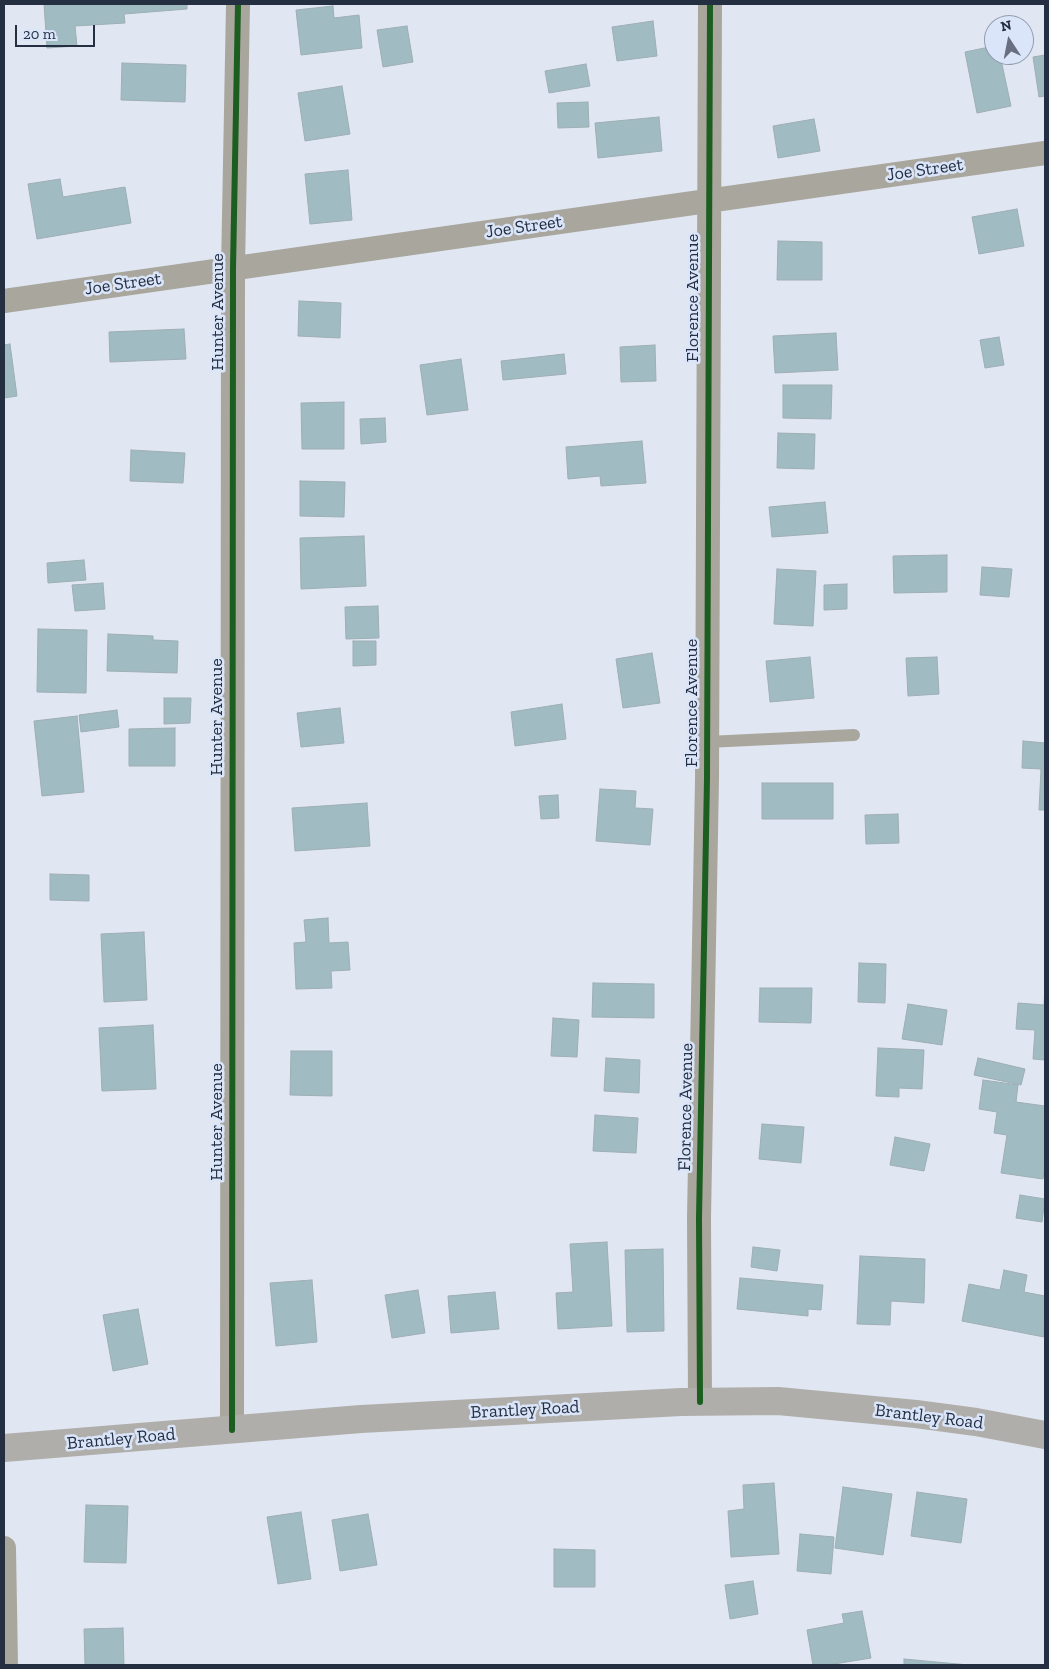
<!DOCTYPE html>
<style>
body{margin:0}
#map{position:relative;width:1049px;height:1669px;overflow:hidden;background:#e1e7f2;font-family:"Zilla Slab",serif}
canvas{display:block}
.frame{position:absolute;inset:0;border:5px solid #252f42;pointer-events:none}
.north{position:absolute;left:984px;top:15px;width:50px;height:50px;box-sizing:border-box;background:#dae5f9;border:1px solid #929cb0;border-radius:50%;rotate:349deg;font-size:14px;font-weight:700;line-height:20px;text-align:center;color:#252f42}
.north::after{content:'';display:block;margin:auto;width:18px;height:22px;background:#676f80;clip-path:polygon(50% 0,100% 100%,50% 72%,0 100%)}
.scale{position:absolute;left:15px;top:25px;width:80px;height:22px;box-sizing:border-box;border:2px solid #252f42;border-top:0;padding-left:6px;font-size:15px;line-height:18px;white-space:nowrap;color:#252f42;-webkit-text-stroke:4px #dae5f9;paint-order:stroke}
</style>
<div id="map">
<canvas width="1049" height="1669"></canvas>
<div class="frame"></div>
<div class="north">N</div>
<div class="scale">20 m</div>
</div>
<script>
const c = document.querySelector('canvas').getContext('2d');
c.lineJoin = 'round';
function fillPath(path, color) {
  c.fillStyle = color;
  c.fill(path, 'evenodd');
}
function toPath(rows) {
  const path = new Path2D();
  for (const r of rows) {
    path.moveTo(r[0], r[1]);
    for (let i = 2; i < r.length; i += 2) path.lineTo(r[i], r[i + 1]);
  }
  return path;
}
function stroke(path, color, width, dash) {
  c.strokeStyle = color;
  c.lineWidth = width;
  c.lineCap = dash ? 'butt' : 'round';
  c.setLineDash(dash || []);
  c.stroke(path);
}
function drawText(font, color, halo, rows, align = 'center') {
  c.font = font + ' "Zilla Slab",serif';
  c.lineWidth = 5;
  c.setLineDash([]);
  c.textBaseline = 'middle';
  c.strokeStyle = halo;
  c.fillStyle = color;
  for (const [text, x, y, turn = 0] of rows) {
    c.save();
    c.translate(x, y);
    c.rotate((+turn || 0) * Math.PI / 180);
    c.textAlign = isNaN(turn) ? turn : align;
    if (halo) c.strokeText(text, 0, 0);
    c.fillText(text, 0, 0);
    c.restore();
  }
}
const building = toPath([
 [44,4,187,4,187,9,124,14,125,23,75,26,77,46,47,48,44,4],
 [333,6,334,18,359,15,362,48,301,55,296,10,333,6],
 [653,21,657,56,617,61,612,27,653,21],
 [407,26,413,62,383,67,377,30,407,26],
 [994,46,994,55,1000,55,1011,106,977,113,965,52,994,46],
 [1045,55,1045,96,1039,97,1033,57,1045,55],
 [122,63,186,65,185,102,121,100,122,63],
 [586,64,590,86,549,93,545,71,586,64],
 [342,86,350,134,305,141,298,93,342,86],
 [588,102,589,127,558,128,557,103,588,102],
 [659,117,662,151,598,158,595,123,659,117],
 [814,119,820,151,778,158,773,126,814,119],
 [348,170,352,220,310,224,305,174,348,170],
 [60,179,63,197,125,187,131,223,37,239,28,184,60,179],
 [1017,209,1024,246,979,254,972,217,1017,209],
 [778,241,822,242,822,280,777,280,778,241],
 [299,301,341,303,340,338,298,336,299,301],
 [184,329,186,359,110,362,109,332,184,329],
 [836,333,838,370,775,373,773,336,836,333],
 [999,337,1004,365,985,368,980,340,999,337],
 [10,344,17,396,4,398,4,345,10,344],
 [655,345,656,381,621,382,620,347,655,345],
 [564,354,566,374,503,380,501,361,564,354],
 [461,359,468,410,427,415,420,365,461,359],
 [783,385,832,385,831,419,783,418,783,385],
 [344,402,344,449,302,449,301,403,344,402],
 [385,418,386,442,361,444,360,419,385,418],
 [778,433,815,434,814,469,777,468,778,433],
 [642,441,646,483,601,486,600,476,568,479,566,447,642,441],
 [131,450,185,453,183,483,130,481,131,450],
 [300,481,345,482,344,517,300,516,300,481],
 [825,502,828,533,772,537,769,507,825,502],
 [364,536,366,586,301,589,300,538,364,536],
 [947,555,947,592,894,593,893,556,947,555],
 [84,560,86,580,48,583,47,563,84,560],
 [982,567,1012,569,1009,597,980,595,982,567],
 [777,569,816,571,813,626,774,624,777,569],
 [103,583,105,609,75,611,72,585,103,583],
 [847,584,847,609,824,610,824,585,847,584],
 [378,606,379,638,346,639,345,607,378,606],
 [38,629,87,630,86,693,37,692,38,629],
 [108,634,153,636,153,640,178,641,177,673,107,671,108,634],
 [353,641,376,641,376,665,353,666,353,641],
 [652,653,660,703,623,708,616,659,652,653],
 [810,657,814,698,770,702,766,661,810,657],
 [937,657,939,694,908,696,906,658,937,657],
 [164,698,191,698,190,723,164,724,164,698],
 [562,704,566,739,515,746,511,712,562,704],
 [340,708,344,743,301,747,297,713,340,708],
 [117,710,119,727,81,732,79,715,117,710],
 [77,716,84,792,42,796,34,721,77,716],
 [175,728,175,766,129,766,129,729,175,728],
 [1023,741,1045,743,1045,810,1039,810,1041,769,1022,768,1023,741],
 [762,783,833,783,833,819,762,819,762,783],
 [600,789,636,791,635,808,653,809,650,845,596,841,600,789],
 [558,795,559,818,541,819,539,796,558,795],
 [367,803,370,846,295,851,292,808,367,803],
 [898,814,899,843,866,844,865,815,898,814],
 [50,874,89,875,89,901,50,900,50,874],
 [328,918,329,943,348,942,350,970,331,971,332,988,296,989,294,943,306,942,304,920,328,918],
 [144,932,147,1000,104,1002,101,934,144,932],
 [859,963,886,964,885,1003,858,1002,859,963],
 [593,983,654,984,654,1018,592,1017,593,983],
 [1045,987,1045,1060,1033,1059,1035,1030,1016,1029,1018,1003,1044,1005,1045,987],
 [760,988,812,988,811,1023,759,1022,760,988],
 [908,1004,947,1010,942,1045,902,1039,908,1004],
 [553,1018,579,1020,577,1057,551,1056,553,1018],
 [153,1025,156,1089,102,1091,99,1028,153,1025],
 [878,1048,924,1050,922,1089,899,1088,899,1097,876,1096,878,1048],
 [291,1051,332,1051,332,1096,290,1095,291,1051],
 [606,1058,640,1060,639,1093,604,1091,606,1058],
 [978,1058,1025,1069,1021,1085,974,1075,978,1058],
 [983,1080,1018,1085,1016,1102,1045,1106,1045,1164,1043,1179,1001,1173,1007,1135,994,1133,997,1112,979,1109,983,1080],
 [595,1115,638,1118,636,1153,593,1151,595,1115],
 [762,1124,804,1127,801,1163,759,1159,762,1124],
 [895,1137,930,1144,924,1171,890,1165,895,1137],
 [1020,1195,1045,1199,1042,1222,1016,1218,1020,1195],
 [607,1242,612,1326,558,1329,556,1293,573,1292,570,1244,607,1242],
 [753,1247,780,1250,777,1271,751,1267,753,1247],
 [663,1249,664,1331,627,1332,625,1250,663,1249],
 [860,1256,925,1259,924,1303,891,1301,890,1325,857,1324,860,1256],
 [1004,1270,1027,1275,1024,1292,1045,1296,1044,1337,962,1321,969,1284,1000,1290,1004,1270],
 [740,1278,823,1285,821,1310,808,1309,808,1316,737,1309,740,1278],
 [312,1280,317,1342,276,1346,270,1283,312,1280],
 [418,1290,425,1333,392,1338,385,1295,418,1290],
 [495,1292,499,1329,451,1333,448,1296,495,1292],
 [138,1309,148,1364,113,1371,103,1315,138,1309],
 [774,1483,779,1554,731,1557,728,1511,744,1509,743,1485,774,1483],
 [843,1487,892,1494,883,1555,835,1548,843,1487],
 [917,1492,967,1499,961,1543,911,1536,917,1492],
 [86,1505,128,1506,126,1563,84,1562,86,1505],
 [301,1512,311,1579,278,1584,267,1517,301,1512],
 [368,1514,377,1565,340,1571,332,1520,368,1514],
 [800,1534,834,1537,831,1574,797,1571,800,1534],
 [554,1549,595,1550,595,1587,554,1587,554,1549],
 [753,1581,758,1614,730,1619,725,1585,753,1581],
 [862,1611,871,1658,828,1665,813,1665,807,1630,844,1623,842,1614,862,1611],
 [123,1628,124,1665,85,1665,84,1629,123,1628],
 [904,1659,969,1665,904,1665,904,1659]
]);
const lane = toPath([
 [707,742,854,735]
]);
const street = toPath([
 [4,301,1045,153],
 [700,1402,699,1218,707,779,710,4],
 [232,1430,233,268,238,4],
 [4,1548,6,1665]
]);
const secondary = toPath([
 [4,1448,361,1419,681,1402,778,1401,916,1414,976,1422,1045,1435]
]);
const cycleway = toPath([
 [700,1402,699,1218,707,779,710,4],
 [232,1430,233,268,238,4]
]);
const streetNames = [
 ["Joe Street",925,170,-8],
 ["Joe Street",524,227,-8],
 ["Joe Street",123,284,-8],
 ["Florence Avenue",693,298,-90],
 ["Hunter Avenue",218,312,-90],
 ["Florence Avenue",692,703,-90],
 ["Hunter Avenue",217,717,-90],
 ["Florence Avenue",686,1107,-89],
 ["Hunter Avenue",217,1122,-90],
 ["Brantley Road",525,1410,-3],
 ["Brantley Road",929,1417,7],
 ["Brantley Road",121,1439,-5]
];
fillPath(building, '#a1bbc2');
stroke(building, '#9daeb4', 1);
stroke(lane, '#a9a69e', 12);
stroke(street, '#a9a69e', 24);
stroke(secondary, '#b0aeab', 28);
stroke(cycleway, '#1b5e20', 6);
drawText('18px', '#252f42', '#dae5f9', streetNames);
</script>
